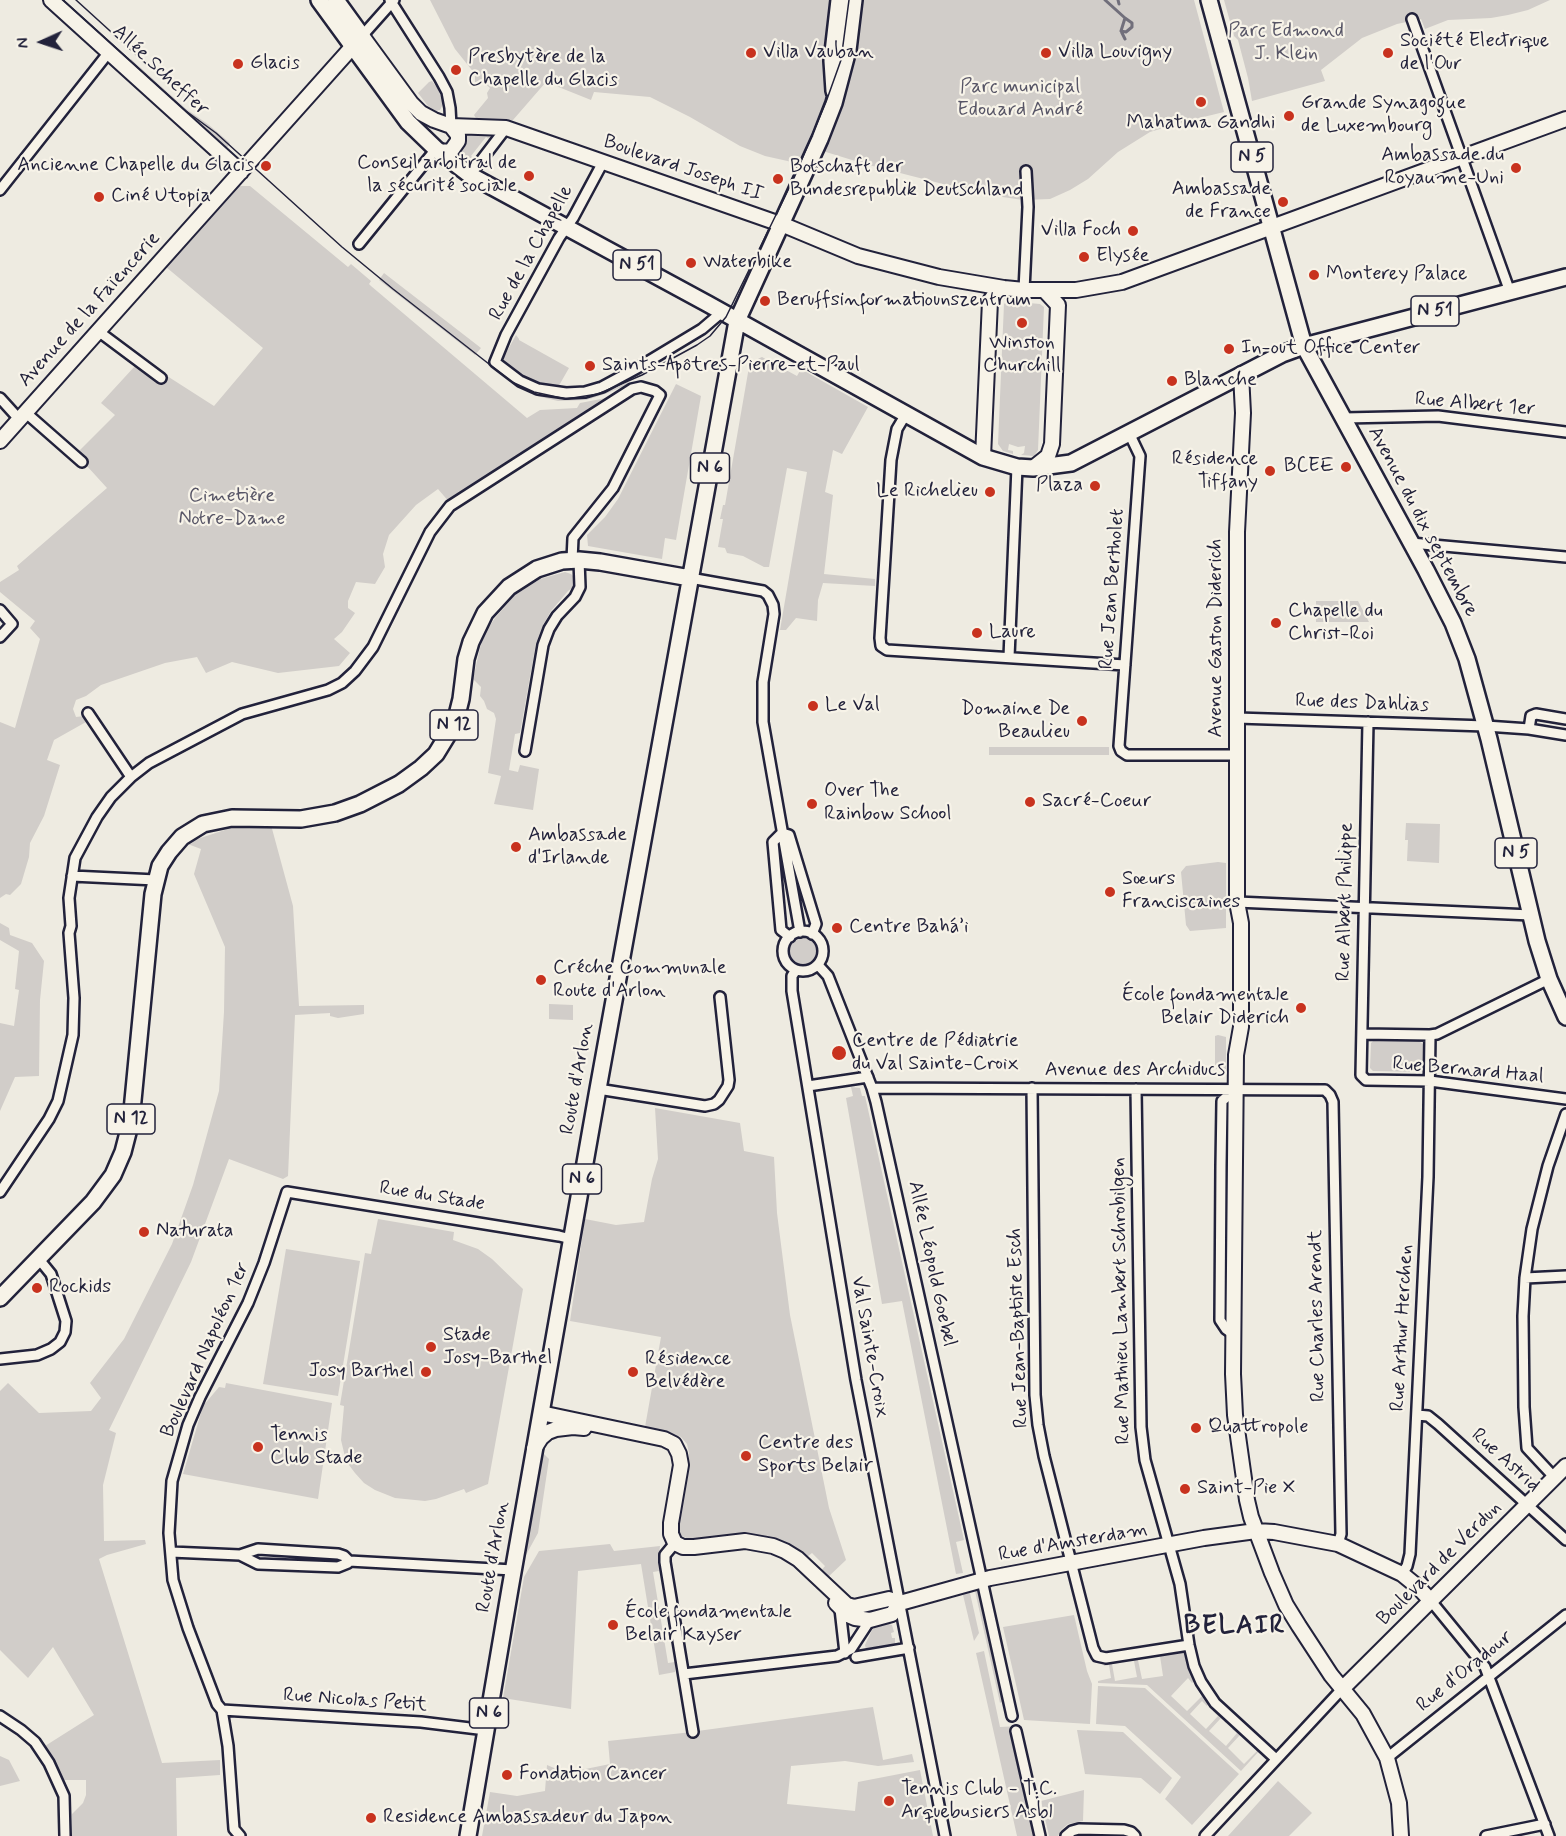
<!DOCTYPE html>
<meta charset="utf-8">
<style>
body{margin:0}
#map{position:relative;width:1566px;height:1836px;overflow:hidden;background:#eeebe1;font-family:Mynerve,sans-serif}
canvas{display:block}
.north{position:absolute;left:12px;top:12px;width:60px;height:60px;-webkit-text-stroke:4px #f7f3e8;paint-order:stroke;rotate:267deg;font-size:16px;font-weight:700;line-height:24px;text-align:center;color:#22223b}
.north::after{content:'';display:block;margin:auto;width:21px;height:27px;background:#22223b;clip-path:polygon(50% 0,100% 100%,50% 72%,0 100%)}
</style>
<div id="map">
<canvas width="1566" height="1836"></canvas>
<div class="north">N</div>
</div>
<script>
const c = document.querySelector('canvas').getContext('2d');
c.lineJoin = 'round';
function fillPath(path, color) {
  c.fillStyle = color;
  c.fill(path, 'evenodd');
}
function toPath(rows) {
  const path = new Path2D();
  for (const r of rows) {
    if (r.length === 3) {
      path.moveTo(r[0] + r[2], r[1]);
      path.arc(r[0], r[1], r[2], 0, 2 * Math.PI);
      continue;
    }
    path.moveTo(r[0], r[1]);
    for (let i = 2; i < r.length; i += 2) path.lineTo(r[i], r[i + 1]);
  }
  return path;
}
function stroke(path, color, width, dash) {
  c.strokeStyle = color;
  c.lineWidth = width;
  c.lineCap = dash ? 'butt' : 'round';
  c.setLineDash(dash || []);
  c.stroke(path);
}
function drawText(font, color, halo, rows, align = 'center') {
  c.font = font + ' Mynerve,sans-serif';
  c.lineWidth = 4.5;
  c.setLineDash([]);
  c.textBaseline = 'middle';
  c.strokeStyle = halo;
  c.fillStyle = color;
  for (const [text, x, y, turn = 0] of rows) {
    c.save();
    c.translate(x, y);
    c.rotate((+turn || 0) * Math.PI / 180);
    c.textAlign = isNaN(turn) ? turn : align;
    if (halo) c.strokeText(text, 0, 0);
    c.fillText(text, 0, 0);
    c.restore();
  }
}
const green = toPath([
 [430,0,1194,0,1224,112,1183,122,1150,132,1118,152,1088,179,1070,190,1050,199,1023,200,982,194,865,164,826,152,792,162,765,156,740,146,690,117,650,97,594,92,591,100,546,82,513,120,477,120,474,115,488,98,487,93,490,88,483,82,475,84,475,74,455,49],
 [1224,0,1550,0,1528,10,1508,15,1491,18,1448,20,1425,29,1421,19,1397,24,1362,38,1321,70,1325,81,1252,101,1248,78,1238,40,1234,36],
 [131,59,185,108,209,125,230,143,225,151,128,63],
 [432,81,438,89,443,104,440,110,436,111,428,106,418,93,429,82],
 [464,133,502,134,495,143,486,137,471,156,479,163,476,167,456,154],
 [239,186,250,186,348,267,351,264,371,281,369,284,371,286,527,418,540,410,577,408,580,403,606,398,631,387,450,503,438,489,416,505,389,535,383,554,385,567,375,584,356,582,348,601,348,608,355,613,342,632,334,639,350,653,339,666,278,673,232,662,206,673,197,657,165,663,101,685,86,696,76,700,73,709,76,717,84,716,86,722,54,740,47,760,60,765,44,816,30,843,29,857,21,884,10,895,6,894,0,898,0,722,15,728,40,639,30,628,35,621,0,592,0,582,19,570,17,566,107,488,76,454,115,415,101,403,135,366,158,382,164,374,214,406,263,348,166,267],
 [384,273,481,348,475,355,379,280],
 [1007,301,1040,304,1044,307,1038,450,1034,456,1021,455,1024,453,1025,446,1018,447,1009,444,1008,450,1013,451,1013,454,1003,451,998,444,1004,304],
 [516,335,519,339,519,340,569,368,557,389,541,386,523,378,501,362],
 [762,357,797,376,801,369,868,407,842,454,833,450,825,492,833,495,824,574,875,579,875,586,823,583,818,600,817,621,796,618,786,630,780,630,807,472,787,468,769,567,764,567,743,556,727,553,725,548,718,547,723,519,720,519,723,505,725,505,749,367,751,362],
 [626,377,629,384,605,394,586,400,558,401,533,395,535,390,558,396],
 [676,384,701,396,676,540,665,538,662,559,588,546,587,535,605,517,618,499],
 [565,572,571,574,574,577,575,586,568,591,551,611,543,625,536,643,520,733,515,734,509,770,518,772,520,765,539,769,533,810,494,804,501,776,488,773,496,719,494,713,487,709,484,701,480,696,481,687,473,679,480,648,485,633,495,618,515,595,540,579],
 [1316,601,1358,601,1369,622,1316,622],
 [989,747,1109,747,1109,755,989,755],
 [1406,823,1440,824,1439,863,1407,861,1408,840,1405,840],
 [271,825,293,906,299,1006,364,1005,364,1014,338,1018,330,1016,330,1013,295,1015,288,1176,283,1179,229,1159,191,1262,109,1430,116,1433,103,1485,104,1541,145,1540,146,1544,107,1555,99,1559,162,1763,220,1760,220,1775,176,1778,177,1836,72,1836,72,1814,83,1803,86,1795,86,1780,62,1780,45,1746,94,1715,53,1647,28,1678,0,1650,0,1391,8,1383,39,1413,91,1411,101,1398,90,1383,124,1339,172,1244,193,1185,219,1091,224,1012,225,947,194,874,201,849,185,843,231,828],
 [1218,862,1226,863,1226,928,1190,931,1186,925,1181,872,1186,866],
 [0,923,9,928,10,935,32,943,44,961,40,1000,39,1076,15,1077,0,1111,0,1023,14,1026,19,990,15,989,19,951,0,940],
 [803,951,15],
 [549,1004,573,1005,573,1020,549,1019],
 [1218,1035,1226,1037,1226,1069,1215,1069,1215,1036],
 [1374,1040,1419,1041,1424,1045,1424,1069,1421,1072,1373,1071,1370,1068,1371,1043],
 [851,1087,860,1088,862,1096,865,1096,964,1540,956,1542,963,1573,956,1574,902,1301,882,1304,846,1098,853,1096],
 [655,1108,740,1123,744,1151,774,1157,777,1213,790,1315,829,1508,846,1560,827,1578,821,1571,825,1566,812,1553,807,1557,789,1546,776,1540,760,1536,744,1535,693,1541,682,1536,679,1531,679,1514,688,1466,689,1453,687,1444,681,1437,670,1432,645,1427,661,1337,570,1321,585,1219,616,1225,644,1222,652,1179,658,1159],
 [378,1219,454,1232,453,1240,478,1249,492,1259,523,1289,488,1484,466,1493,464,1489,436,1499,425,1501,395,1498,375,1490,364,1483,355,1473,346,1461,341,1440,344,1406,340,1405,365,1253,371,1254],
 [286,1249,360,1261,338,1396,263,1384],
 [226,1383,332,1403,318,1499,183,1474,203,1406,219,1387,225,1388],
 [542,1452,549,1459,538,1533,526,1555,524,1555],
 [610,1544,614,1551,660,1546,658,1563,659,1571,653,1572,668,1663,675,1662,675,1672,659,1675,641,1564,578,1571,571,1709,503,1698,524,1577,539,1551],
 [981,1590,1006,1699,1000,1703,975,1591],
 [970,1593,979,1633,974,1641,963,1595],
 [1074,1615,1087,1671,1092,1684,1090,1724,1024,1720,1003,1627],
 [886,1623,892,1625,894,1632,891,1633,892,1638,895,1638,895,1645,866,1649,865,1645,872,1630,879,1624,886,1625],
 [984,1651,1000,1727,1021,1726,1022,1732,1018,1732,1036,1836,1017,1836,976,1653],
 [1182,1651,1187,1655,1196,1679,1192,1683,1188,1678,1171,1696,1187,1711,1202,1696,1198,1690,1200,1688,1210,1702,1207,1706,1202,1701,1190,1714,1206,1729,1218,1716,1213,1711,1216,1709,1228,1721,1226,1723,1221,1718,1209,1731,1226,1746,1237,1733,1232,1729,1235,1726,1247,1738,1246,1740,1240,1735,1228,1748,1244,1764,1257,1751,1252,1746,1254,1744,1260,1750,1241,1771,1147,1685,1098,1683,1098,1681,1111,1678,1109,1665,1104,1666,1103,1662,1118,1660,1119,1663,1112,1664,1115,1681,1137,1677,1134,1661,1130,1661,1130,1658,1144,1656,1144,1658,1138,1660,1142,1679,1163,1676,1160,1656,1153,1657,1153,1654],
 [1098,1686,1145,1688,1239,1774,1192,1825,1165,1799,1181,1777,1125,1726,1096,1724],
 [873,1707,883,1760,912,1754,914,1762,878,1766,845,1761,791,1766,787,1804,855,1811,858,1782,920,1770,933,1836,482,1836,490,1792,517,1796,545,1791,547,1765,566,1773,610,1764,608,1741,683,1733],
 [1077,1730,1123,1732,1172,1778,1160,1794,1141,1778,1085,1774],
 [0,1756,9,1760,20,1781,0,1786],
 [1278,1781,1312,1813,1289,1836,1228,1836],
 [1084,1790,1083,1821,1068,1824,1061,1830,1058,1836,1049,1836,1041,1801]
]);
const stream = toPath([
 [1105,0,1125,18,1121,31,1125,39],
 [1118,0,1119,4],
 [1121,31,1126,32,1132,27,1132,23,1125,18]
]);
const street = toPath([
 [390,0,439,77,447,92,450,108,451,126],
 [1412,19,1510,292],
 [362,36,394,0],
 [603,162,573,218,559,238,506,335,495,362,520,381,538,389,566,393,585,392,602,387,639,367,702,329,722,312],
 [470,175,506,128],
 [0,190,109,52],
 [359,244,436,149],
 [1024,290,1028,207,1026,171],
 [98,331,161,378],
 [0,398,19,419],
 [25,412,82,462],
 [906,414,897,429,891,460,880,638,881,646,887,650,1125,665],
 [1344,418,1438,416,1566,432],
 [1129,433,1140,456,1119,746,1121,751,1127,755,1237,755],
 [1411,543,1566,557],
 [690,578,763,591,768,595,773,605,774,614,763,682,763,722,800,932],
 [0,610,12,624,0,637],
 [1009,657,1017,467],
 [88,713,131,777],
 [1237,718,1486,726,1529,729,1566,735],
 [1368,722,1361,1075,1366,1080,1430,1081,1566,1099],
 [1529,729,1531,716,1536,714,1566,719],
 [525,751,543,645,549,629,557,616,575,597,580,587,579,560],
 [72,876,156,880],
 [1237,902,1531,915],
 [803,951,20],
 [790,937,781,930,773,842,782,833,789,835,816,924,812,934],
 [818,965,828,976,872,1088,876,1102,1012,1716],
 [796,970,792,976,792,991,856,1380,945,1836],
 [1362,1034,1430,1035,1437,1034,1549,979],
 [808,1086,868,1077],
 [872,1088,1325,1090,1330,1095,1333,1102,1341,1534,1338,1544],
 [1032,1088,1035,1395,1038,1425,1044,1456,1093,1648,1097,1656,1106,1658,1189,1645],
 [598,1089,705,1106,714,1104,719,1100,728,1086,729,1080,720,997],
 [1136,1089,1141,1427,1145,1460,1180,1584,1189,1645,1194,1666,1201,1682,1215,1703,1276,1759],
 [0,1192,49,1119,58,1101,73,1035,74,998,69,933,71,926,69,898,75,858,97,817,111,797,131,777,149,763,242,714,328,690,342,683,355,671,373,647,430,532,450,506,632,389,641,387,655,391,660,395,613,488,573,538,572,560],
 [1525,1278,1566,1276],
 [1233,1334,1226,1329,1220,1320,1221,1166,1222,1101,1236,1089],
 [0,1359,37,1355,51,1349,60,1342,65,1332,66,1321,51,1274,38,1258],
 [1417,1415,1428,1416,1438,1424,1566,1540],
 [1554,1477,1527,1448,1524,1407,1523,1316,1525,1278,1532,1229,1548,1166,1566,1114],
 [675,1543,665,1555,665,1562,693,1732],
 [171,1552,240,1555,258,1549,338,1554,344,1556,349,1561],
 [240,1555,258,1564,338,1567,348,1563,349,1561,513,1570],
 [1402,1574,1407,1566,1410,1554,1428,1177,1430,1035],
 [1431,1601,1485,1667,1549,1836],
 [840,1609,845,1653],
 [856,1657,909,1648],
 [684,1674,837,1656,851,1649,870,1620],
 [222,1710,421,1722,486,1730],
 [0,1716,21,1730,35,1742,49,1763,64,1796,65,1836],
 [1016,1731,1040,1836],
 [1387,1758,1566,1615],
 [240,1836,234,1829,228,1746,222,1710,217,1704,188,1628,173,1580,169,1533,172,1481,188,1425,200,1397,248,1303,264,1263,287,1192,559,1236,571,1239],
 [1066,1836,1072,1831,1079,1829,1124,1830,1131,1832,1135,1836],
 [1205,1836,1342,1689],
 [1486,1836,1545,1824]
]);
const secondary = toPath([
 [51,0,241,172],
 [439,152,451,151,458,141,458,135,451,126],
 [1241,374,1243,413,1237,532,1237,902,1241,923,1241,1027,1236,1055,1233,1374,1235,1415,1247,1500,1251,1517,1272,1573,1286,1605,1299,1626,1331,1675,1363,1714,1387,1758,1399,1803,1401,1836],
 [0,441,362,36,411,103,421,113,434,120,451,126,506,128,786,226,858,256,939,277,1004,288,1024,290,1076,290,1122,282,1566,119],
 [983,457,990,301,995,294,1004,288],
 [1033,468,1048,456,1052,444,1058,305,1045,291],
 [541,1413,664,1439,674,1444,679,1454,681,1465,671,1523,671,1534,675,1543,683,1547,694,1547,745,1541,773,1546,785,1551,798,1559,847,1605,854,1607,889,1599,900,1603],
 [534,1449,541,1438,548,1432,556,1429,573,1427,584,1428],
 [836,1603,848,1615,855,1618,870,1620,892,1614,900,1603],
 [900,1603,990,1578,1204,1538,1256,1531,1274,1532,1338,1544,1402,1574,1418,1587,1431,1601],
 [1342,1689,1566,1466]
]);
const primary = toPath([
 [319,0,408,122,436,149,470,175,708,304,983,457,1017,467,1033,468,1071,463,1282,354,1304,346,1566,277],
 [336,0,362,36],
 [1209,0,1304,346,1426,570,1453,623,1467,659,1489,739,1537,941,1549,979,1566,1017],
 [834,91,832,61,839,0],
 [0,1298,93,1202,113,1175,123,1152,131,1121,153,894,160,866,169,852,182,837,203,824,232,818,301,819,335,813,360,804,399,784,421,768,436,754,455,723,461,699,466,659,471,642,485,613,509,587,537,569,562,561,579,560,600,562,690,578],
 [468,1836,510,1589,598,1089,737,321,820,139,834,103,848,50,854,0]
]);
const tram = toPath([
 [63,0,186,111,216,133,342,247,393,289,512,382,534,392,566,399,598,394,642,375,697,345,710,336,726,317,794,178,826,102,841,60,849,0],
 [76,0,153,70]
]);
const markers = [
 [751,53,6,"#c8321e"],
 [1046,53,6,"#c8321e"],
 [1388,53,6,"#c8321e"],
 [238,64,6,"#c8321e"],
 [456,70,6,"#c8321e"],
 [1201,102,6,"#c8321e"],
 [1289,116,6,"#c8321e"],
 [266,166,6,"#c8321e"],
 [1516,168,6,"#c8321e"],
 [529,176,6,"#c8321e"],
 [778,179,6,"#c8321e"],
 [99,197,6,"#c8321e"],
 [1283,202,6,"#c8321e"],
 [1133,231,6,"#c8321e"],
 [1084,257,6,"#c8321e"],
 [691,263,6,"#c8321e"],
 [1314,275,6,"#c8321e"],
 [765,301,6,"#c8321e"],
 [1022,323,6,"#c8321e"],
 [1229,349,6,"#c8321e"],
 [590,366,6,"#c8321e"],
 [1172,381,6,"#c8321e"],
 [1346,467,6,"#c8321e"],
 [1270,471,6,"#c8321e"],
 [1095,486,6,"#c8321e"],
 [990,492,6,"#c8321e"],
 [1276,623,6,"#c8321e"],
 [977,633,6,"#c8321e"],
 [813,706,6,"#c8321e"],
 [1082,721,6,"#c8321e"],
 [1030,802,6,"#c8321e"],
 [812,804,6,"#c8321e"],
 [516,847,6,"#c8321e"],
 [1110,892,6,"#c8321e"],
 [837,928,6,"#c8321e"],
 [541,980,6,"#c8321e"],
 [1301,1008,6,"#c8321e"],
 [839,1053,8,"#c8321e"],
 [144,1232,6,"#c8321e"],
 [37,1288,6,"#c8321e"],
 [431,1347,6,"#c8321e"],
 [426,1372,6,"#c8321e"],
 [633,1372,6,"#c8321e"],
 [1196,1428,6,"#c8321e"],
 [258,1447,6,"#c8321e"],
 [746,1456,6,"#c8321e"],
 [1185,1489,6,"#c8321e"],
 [613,1625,6,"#c8321e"],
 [507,1775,6,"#c8321e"],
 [889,1801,6,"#c8321e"],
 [371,1818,6,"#c8321e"]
];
const shields = [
 [1252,157,42],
 [637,265,48],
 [1435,311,48],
 [710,468,39],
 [454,725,48],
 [1516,853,42],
 [131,1119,48],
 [582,1179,39],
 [489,1713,39]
];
const shieldNames = [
 ["N 5",1252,157],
 ["N 51",637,265],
 ["N 51",1435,311],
 ["N 6",710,468],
 ["N 12",454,725],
 ["N 5",1516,853],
 ["N 12",131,1119],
 ["N 6",582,1179],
 ["N 6",489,1713]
];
const parkNames = [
 ["Parc Edmond",1286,32],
 ["J. Klein",1286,55],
 ["Parc municipal",1020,88],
 ["Edouard André",1020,111],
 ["Cimetière",232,497],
 ["Notre-Dame",232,520]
];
const poiNames = [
 ["Société Electrique",1400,42],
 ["de l'Our",1400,65],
 ["Villa Vauban",763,53],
 ["Villa Louvigny",1058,53],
 ["Presbytère de la",468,58],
 ["Chapelle du Glacis",468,81],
 ["Glacis",250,64],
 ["Grande Synagogue",1301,104],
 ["de Luxembourg",1301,127],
 ["Mahatma Gandhi",1201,124,"center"],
 ["Ambassade du",1504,156,"right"],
 ["Royaume-Uni",1504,179,"right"],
 ["Conseil arbitral de",517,164,"right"],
 ["la sécurité sociale",517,187,"right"],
 ["Ancienne Chapelle du Glacis",254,166,"right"],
 ["Botschaft der",790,168],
 ["Bundesrepublik Deutschland",790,191],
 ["Ambassade",1271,190,"right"],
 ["de France",1271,213,"right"],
 ["Ciné Utopia",111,197],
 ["Villa Foch",1121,231,"right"],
 ["Elysée",1096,257],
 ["Waterbike",703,263],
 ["Monterey Palace",1326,275],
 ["Beruffsinformatiounszentrum",777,301],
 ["Winston",1022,344,"center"],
 ["Churchill",1022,367,"center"],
 ["In-out Office Center",1241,349],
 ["Saints-Apôtres-Pierre-et-Paul",602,366],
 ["Blanche",1184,381],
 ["Résidence",1258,460,"right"],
 ["Tiffany",1258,483,"right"],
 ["BCEE",1334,467,"right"],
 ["Plaza",1083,486,"right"],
 ["Le Richelieu",978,492,"right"],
 ["Chapelle du",1288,612],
 ["Christ-Roi",1288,635],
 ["Laure",989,633],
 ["Le Val",825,706],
 ["Domaine De",1070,710,"right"],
 ["Beaulieu",1070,733,"right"],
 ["Over The",824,792],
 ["Rainbow School",824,815],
 ["Sacré-Coeur",1042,802],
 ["Ambassade",528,836],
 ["d'Irlande",528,859],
 ["Sœurs",1122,880],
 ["Franciscaines",1122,903],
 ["Centre Bahá’i",849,928],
 ["Créche Communale",553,969],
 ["Route d'Arlon",553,992],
 ["École fondamentale",1289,996,"right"],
 ["Belair Diderich",1289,1019,"right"],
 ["Centre de Pédiatrie",852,1042],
 ["du Val Sainte-Croix",852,1065],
 ["Naturata",156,1232],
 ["Rockids",49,1288],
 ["Stade",443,1336],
 ["Josy-Barthel",443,1359],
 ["Résidence",645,1360],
 ["Belvédère",645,1383],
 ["Josy Barthel",414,1372,"right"],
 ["Quattropole",1208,1428],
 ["Tennis",270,1436],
 ["Club Stade",270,1459],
 ["Centre des",758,1444],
 ["Sports Belair",758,1467],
 ["Saint-Pie X",1197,1489],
 ["École fondamentale",625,1613],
 ["Belair Kayser",625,1636],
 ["Fondation Cancer",519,1775],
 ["Tennis Club - T.C.",901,1790],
 ["Arquebusiers Asbl",901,1813],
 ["Residence Ambassadeur du Japon",383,1818]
];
const streetNames = [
 ["Allée Scheffer",160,71,43],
 ["Boulevard Joseph II",683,169,19],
 ["Rue de la Chapelle",532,253,-61],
 ["Avenue de la Faïencerie",90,310,-48],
 ["Rue Albert 1er",1475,405,5],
 ["Avenue du dix septembre",1422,522,62],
 ["Rue Jean Bertholet",1113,589,-86],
 ["Avenue Gaston Diderich",1217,638,-90],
 ["Rue des Dahlias",1362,704,2],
 ["Rue Albert Philippe",1346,902,-89],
 ["Avenue des Archiducs",1135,1071],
 ["Rue Bernard Haal",1468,1071,5],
 ["Route d'Arlon",578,1079,-80],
 ["Rue du Stade",432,1197,9],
 ["Allée Léopold Goebel",931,1264,78],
 ["Rue Mathieu Lambert Schrobilgen",1122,1301,-91],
 ["Rue Charles Arendt",1318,1316,-91],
 ["Rue Jean-Baptiste Esch",1019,1328,-92],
 ["Rue Arthur Herchen",1403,1328,-87],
 ["Val Sainte-Croix",869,1347,80],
 ["Boulevard Napoléon 1er",206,1350,-66],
 ["Rue Astrid",1505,1461,42],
 ["Rue d'Amsterdam",1073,1543,-10],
 ["Route d'Arlon",494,1557,-80],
 ["Boulevard de Verdun",1440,1564,-45],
 ["Rue d'Oradour",1465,1672,-39],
 ["Rue Nicolas Petit",355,1701,4]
];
const districtNames = [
 ["BELAIR",1235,1628]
];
fillPath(green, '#d1cdc9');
stroke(stream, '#716f7b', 3);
stroke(street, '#22223b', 14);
stroke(secondary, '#22223b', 18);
stroke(primary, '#22223b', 20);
stroke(street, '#f7f3e8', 9);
stroke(secondary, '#f7f3e8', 14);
stroke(primary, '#f7f3e8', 15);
stroke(tram, '#22223b', 1.5);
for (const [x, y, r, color] of markers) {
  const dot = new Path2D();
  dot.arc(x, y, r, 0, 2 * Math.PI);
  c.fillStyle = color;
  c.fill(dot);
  stroke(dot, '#f7f3e8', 2);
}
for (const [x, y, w] of shields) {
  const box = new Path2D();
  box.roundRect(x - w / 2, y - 15, w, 30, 4.5);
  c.fillStyle = '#f7f3e8';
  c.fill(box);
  stroke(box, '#22223b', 1.5);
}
drawText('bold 18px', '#22223b', null, shieldNames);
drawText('20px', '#575566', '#f7f3e8', parkNames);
drawText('20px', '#22223b', '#f7f3e8', poiNames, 'left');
drawText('20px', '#22223b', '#f7f3e8', streetNames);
c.letterSpacing = '1.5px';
drawText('bold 26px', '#22223b', '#f7f3e8', districtNames);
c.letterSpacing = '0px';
</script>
